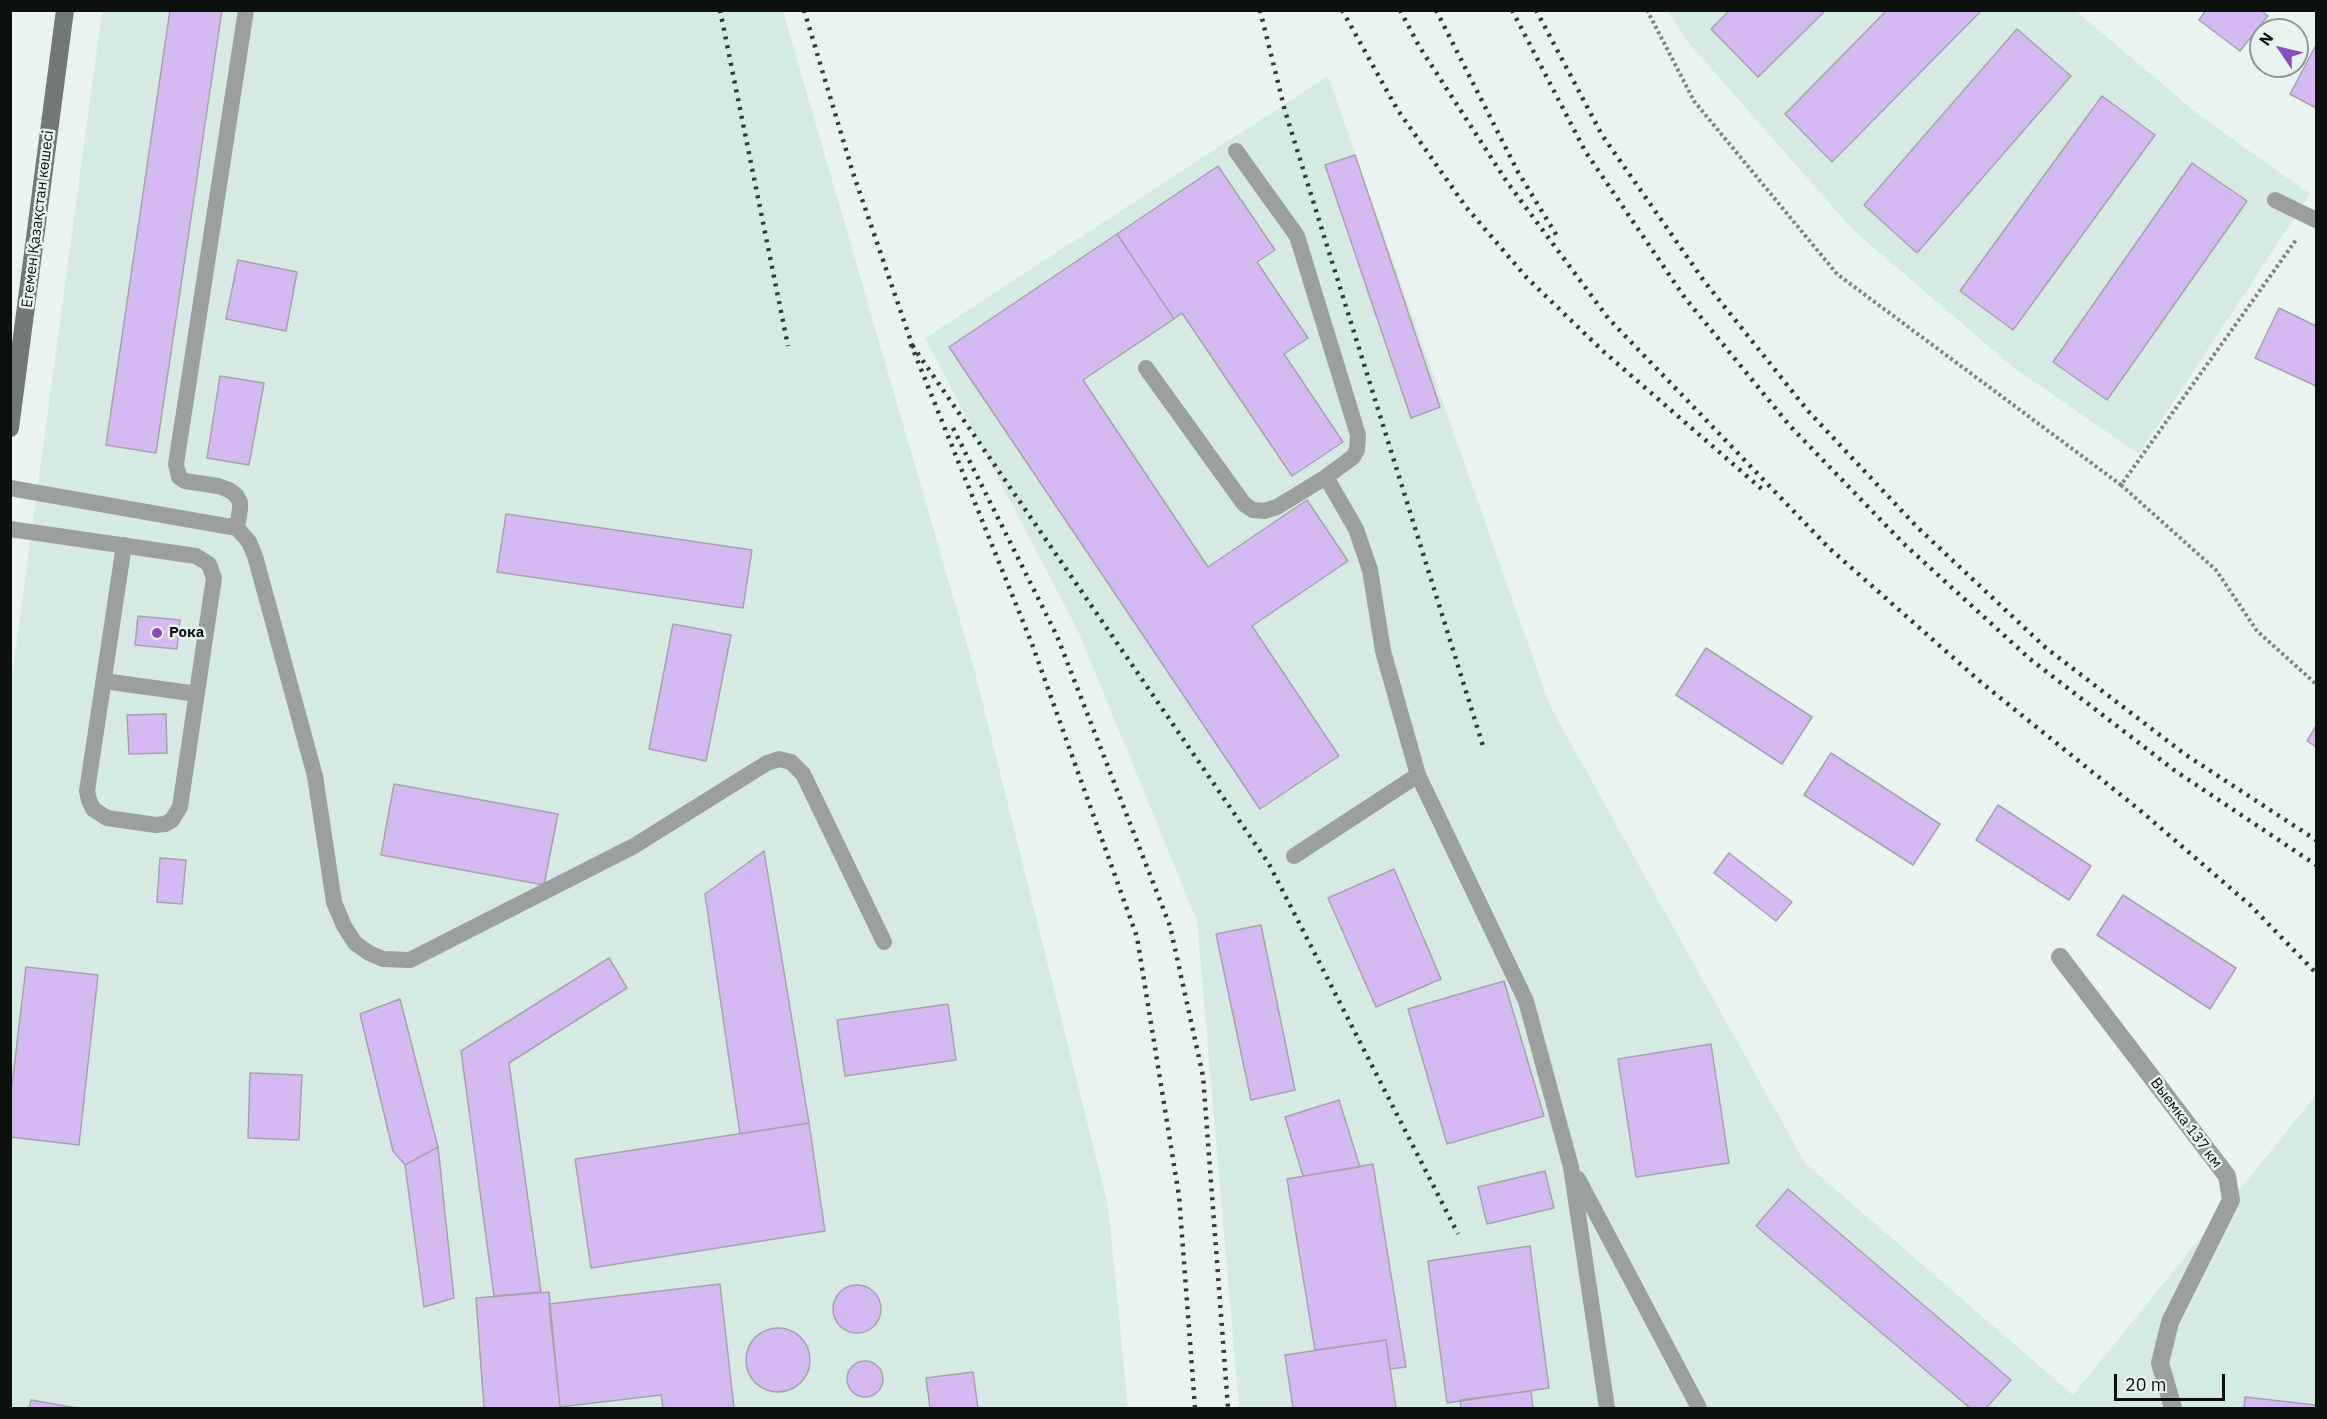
<!DOCTYPE html>
<meta charset="utf-8">
<style>
body{margin:0}
#map{position:relative;width:2327px;height:1419px;overflow:hidden;background:#e9f4f0;font-family:"IBM Plex Sans",sans-serif}
canvas{display:block}
.frame{position:absolute;inset:0;border:12px solid #0c100f;pointer-events:none}
.north{position:absolute;left:2249px;top:18px;width:60px;height:60px;box-sizing:border-box;background:#e9f4f0;border:2px solid #919996;border-radius:50%;rotate:305deg;font-size:16px;font-weight:700;line-height:24px;text-align:center;color:#0c100f}
.north::after{content:'';display:block;margin:auto;width:21px;height:27px;background:#8b4bc0;clip-path:polygon(50% 0,100% 100%,50% 72%,0 100%)}
.scale{position:absolute;left:2114px;top:1374px;width:111px;height:27px;box-sizing:border-box;border:3px solid #0c100f;border-top:0;padding-left:8px;font-size:18px;line-height:21px;white-space:nowrap;color:#0c100f;-webkit-text-stroke:4px #e9f4f0;paint-order:stroke}
</style>
<div id="map">
<canvas width="2327" height="1419"></canvas>
<div class="frame"></div>
<div class="north">N</div>
<div class="scale">20 m</div>
</div>
<script>
const c = document.querySelector('canvas').getContext('2d');
c.lineJoin = 'round';
function fillPath(path, color) {
  c.fillStyle = color;
  c.fill(path, 'evenodd');
}
function toPath(rows) {
  const path = new Path2D();
  for (const r of rows) {
    if (r.length === 3) {
      path.moveTo(r[0] + r[2], r[1]);
      path.arc(r[0], r[1], r[2], 0, 2 * Math.PI);
      continue;
    }
    path.moveTo(r[0], r[1]);
    for (let i = 2; i < r.length; i += 2) path.lineTo(r[i], r[i + 1]);
  }
  return path;
}
function stroke(path, color, width, dash) {
  c.strokeStyle = color;
  c.lineWidth = width;
  c.lineCap = dash ? 'butt' : 'round';
  c.setLineDash(dash || []);
  c.stroke(path);
}
function drawText(font, color, halo, rows, align = 'center') {
  c.font = font + ' "IBM Plex Sans",sans-serif';
  c.lineWidth = 5;
  c.setLineDash([]);
  c.textBaseline = 'middle';
  c.strokeStyle = halo;
  c.fillStyle = color;
  for (const [text, x, y, turn = 0] of rows) {
    c.save();
    c.translate(x, y);
    c.rotate((+turn || 0) * Math.PI / 180);
    c.textAlign = isNaN(turn) ? turn : align;
    if (halo) c.strokeText(text, 0, 0);
    c.fillText(text, 0, 0);
    c.restore();
  }
}
const built = toPath([
 [102,11,783,11,975,672,1108,1206,1128,1408,11,1408,10,691],
 [1667,11,2076,11,2199,115,2310,194,2139,454,2014,368,1853,230,1693,48],
 [1328,76,1550,706,1805,1163,2073,1395,2316,1095,2316,1408,1239,1408,1197,921,1078,631,925,338]
]);
const building = toPath([
 [170,10,222,10,156,453,106,445,170,10],
 [1730,10,1826,10,1758,77,1711,29,1730,10],
 [1887,10,1982,10,1832,162,1785,114,1887,10],
 [2206,10,2261,10,2268,16,2240,51,2199,20,2206,10],
 [2017,29,2071,76,1917,253,1864,205,2017,29],
 [2316,45,2316,108,2290,94,2316,45],
 [2102,96,2155,135,2013,330,1960,291,2102,96],
 [1355,155,1440,407,1411,418,1325,165,1355,155],
 [2192,163,2247,201,2107,400,2053,362,2192,163],
 [1218,166,1275,250,1257,262,1308,338,1284,354,1343,442,1292,476,1182,313,1174,319,1117,234,1218,166],
 [1117,234,1174,319,1083,380,1208,567,1307,500,1348,561,1252,626,1339,756,1260,809,949,347,1117,234],
 [238,260,297,272,286,331,226,319,238,260],
 [2279,308,2316,326,2316,386,2255,358,2279,308],
 [220,376,264,383,249,465,207,458,220,376],
 [506,514,752,550,743,608,497,572,506,514],
 [138,616,180,620,177,649,135,645,138,616],
 [673,624,731,635,706,761,649,749,673,624],
 [1706,648,1812,717,1782,764,1676,695,1706,648],
 [166,714,167,753,129,754,127,715,166,714],
 [2316,726,2316,747,2307,741,2316,726],
 [1831,753,1940,824,1913,865,1804,795,1831,753],
 [394,784,558,814,544,885,381,855,394,784],
 [1998,805,2091,866,2069,900,1976,840,1998,805],
 [764,851,809,1123,740,1134,705,894,764,851],
 [1729,853,1792,902,1776,921,1714,873,1729,853],
 [160,858,186,860,182,904,157,902,160,858],
 [1394,869,1441,979,1376,1007,1328,898,1394,869],
 [2123,895,2236,968,2210,1009,2097,935,2123,895],
 [1261,925,1295,1090,1251,1100,1216,934,1261,925],
 [609,958,627,988,509,1063,541,1292,494,1296,461,1051,609,958],
 [26,967,98,975,79,1145,10,1137,10,1102,26,967],
 [1504,981,1544,1116,1447,1144,1408,1009,1504,981],
 [400,999,438,1147,405,1165,393,1151,360,1014,400,999],
 [948,1004,956,1060,845,1076,837,1020,948,1004],
 [1711,1044,1729,1163,1636,1177,1618,1059,1711,1044],
 [250,1073,302,1075,299,1140,248,1138,250,1073],
 [1339,1100,1360,1167,1303,1176,1285,1117,1339,1100],
 [809,1123,825,1231,591,1268,575,1159,809,1123],
 [438,1147,454,1298,424,1307,405,1165,438,1147],
 [1373,1164,1406,1367,1390,1369,1386,1340,1315,1350,1287,1179,1373,1164],
 [1545,1171,1554,1208,1487,1224,1478,1187,1545,1171],
 [1788,1189,2011,1380,1986,1408,1970,1408,1756,1226,1788,1189],
 [1530,1246,1549,1388,1447,1403,1428,1261,1530,1246],
 [720,1284,734,1408,663,1408,661,1395,560,1407,549,1304,720,1284],
 [857,1309,24],
 [549,1292,560,1408,484,1408,476,1298,549,1292],
 [778,1360,32],
 [1386,1340,1396,1408,1293,1408,1285,1355,1386,1340],
 [865,1379,18],
 [973,1372,978,1408,930,1408,926,1378,973,1372],
 [1531,1391,1533,1408,1461,1408,1460,1400,1531,1391],
 [2245,1397,2316,1405,2316,1408,2244,1408,2245,1397],
 [31,1400,77,1408,29,1408,31,1400]
]);
const path = toPath([
 [1647,10,1694,101,1837,274,2121,485,2296,240],
 [2121,485,2216,570,2257,631,2316,684]
]);
const lane = toPath([
 [1236,151,1297,236,1358,435,1357,450,1353,457,1326,477],
 [2275,200,2316,220],
 [1146,368,1244,504,1253,510,1264,511,1277,507,1326,477,1356,529,1370,570,1383,651,1418,775,1526,1001,1571,1167,1607,1408],
 [10,488,237,528,249,542,255,556,315,776,334,902,344,926,355,943,369,953,383,959,410,960,634,846,767,763,779,759,791,762,803,774,884,942],
 [237,528,240,509,240,502,236,495,229,490,218,486,185,481,179,477,176,464,246,10],
 [10,529,196,556,209,564,214,578,180,807,172,820,165,824,156,825,107,818,93,809,89,800,87,791,124,545],
 [104,681,197,694],
 [1294,856,1418,775],
 [1578,1179,1699,1408]
]);
const street = toPath([
 [2060,957,2227,1176,2231,1200,2170,1322,2160,1363,2173,1408]
]);
const secondary = toPath([
 [10,428,65,10]
]);
const rail = toPath([
 [720,10,788,346],
 [804,10,853,173,914,350],
 [1260,10,1285,111,1483,746],
 [1342,10,1397,109,1466,207,1527,278,1604,352,1764,491],
 [1400,10,1419,46,1507,182,1608,318,1829,548,1983,684,2142,812,2250,905,2316,973],
 [1436,10,1518,172,1557,236],
 [1512,10,1585,151,1685,298,1790,426,1903,543,2030,659,2174,770,2316,865],
 [1536,10,1602,135,1704,281,1808,411,1917,527,2046,648,2186,755,2316,840],
 [953,428,1057,636,1170,926,1203,1076,1228,1408],
 [1195,1408,1179,1196,1137,937,1032,644,910,342,1269,864,1458,1234]
]);
const markers = [
 [157,633,6,"#8b4bc0"]
];
const streetNames = [
 ["Егемен Қазақстан көшесі",38,219,-83],
 ["Выемка 137 км",2186,1123,53]
];
const poiNames = [
 ["Рока",169,633]
];
fillPath(built, '#d6eae4');
fillPath(building, '#d4b9f2');
stroke(building, '#a7a3ab', 1.5);
stroke(path, '#7e8684', 4, [3, 3]);
stroke(lane, '#9b9f9e', 16);
stroke(street, '#9b9f9e', 18);
stroke(secondary, '#717876', 18);
stroke(rail, '#363b3a', 4.5, [3, 6]);
for (const [x, y, r, color] of markers) {
  const dot = new Path2D();
  dot.arc(x, y, r, 0, 2 * Math.PI);
  c.fillStyle = color;
  c.fill(dot);
  stroke(dot, '#e9f4f0', 2);
}
drawText('15px', '#0c100f', '#e9f4f0', streetNames);
drawText('bold 15px', '#0c100f', '#e9f4f0', poiNames, 'left');
</script>
